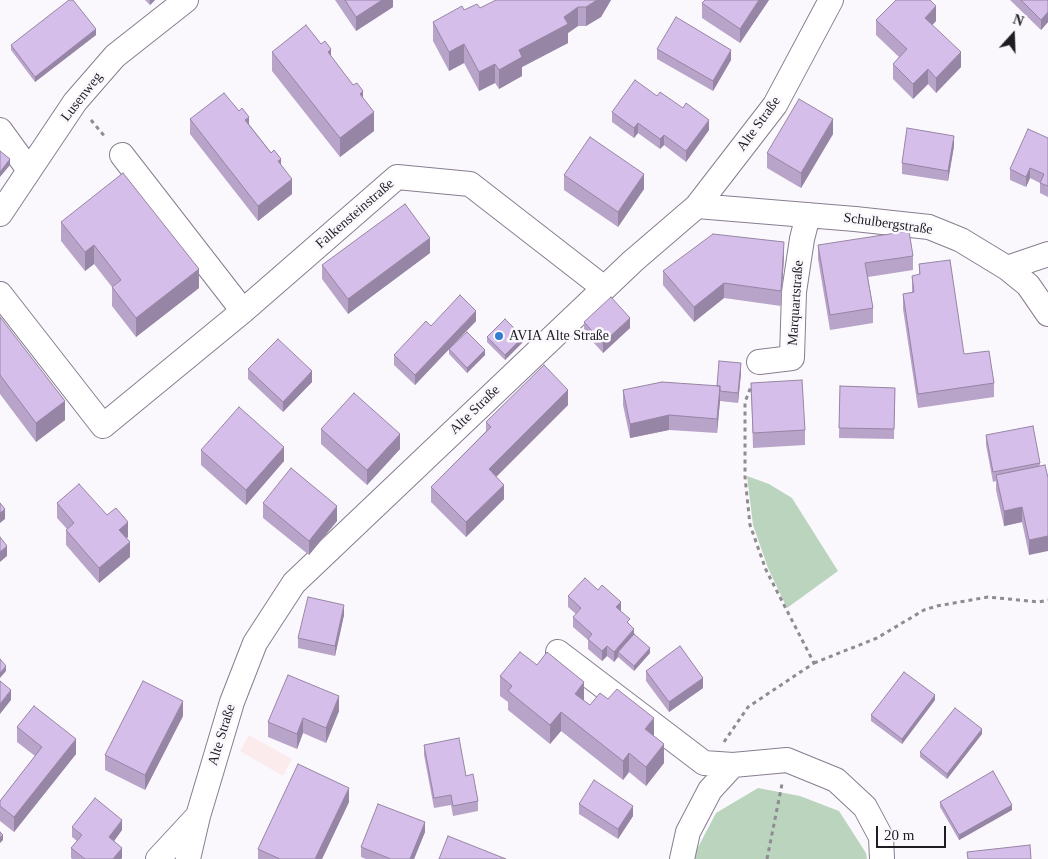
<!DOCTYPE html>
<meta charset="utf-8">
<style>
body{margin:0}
#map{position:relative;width:1048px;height:859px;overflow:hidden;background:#fbf8fd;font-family:"Times New Roman",serif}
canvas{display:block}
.north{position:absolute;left:988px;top:10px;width:50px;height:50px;-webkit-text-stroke:4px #fbf8fd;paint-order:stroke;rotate:20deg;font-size:14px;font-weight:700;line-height:20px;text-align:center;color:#201c24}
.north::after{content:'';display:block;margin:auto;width:18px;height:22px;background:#201c24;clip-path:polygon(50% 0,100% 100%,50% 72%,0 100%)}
.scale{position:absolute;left:876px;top:826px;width:70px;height:22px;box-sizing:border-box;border:2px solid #201c24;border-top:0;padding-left:6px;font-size:15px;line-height:18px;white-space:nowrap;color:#201c24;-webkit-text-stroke:4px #fbf8fd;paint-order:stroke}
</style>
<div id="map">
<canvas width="1048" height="859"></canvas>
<div class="north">N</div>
<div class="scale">20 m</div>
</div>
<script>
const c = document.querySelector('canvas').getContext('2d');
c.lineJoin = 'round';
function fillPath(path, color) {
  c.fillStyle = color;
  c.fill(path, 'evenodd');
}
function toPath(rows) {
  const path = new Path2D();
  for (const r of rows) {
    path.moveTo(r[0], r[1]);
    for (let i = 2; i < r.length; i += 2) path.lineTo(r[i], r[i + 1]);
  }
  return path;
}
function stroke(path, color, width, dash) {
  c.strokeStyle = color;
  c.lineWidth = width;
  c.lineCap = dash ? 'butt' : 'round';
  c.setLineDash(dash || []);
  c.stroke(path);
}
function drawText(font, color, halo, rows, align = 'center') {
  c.font = font + ' "Times New Roman",serif';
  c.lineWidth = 5;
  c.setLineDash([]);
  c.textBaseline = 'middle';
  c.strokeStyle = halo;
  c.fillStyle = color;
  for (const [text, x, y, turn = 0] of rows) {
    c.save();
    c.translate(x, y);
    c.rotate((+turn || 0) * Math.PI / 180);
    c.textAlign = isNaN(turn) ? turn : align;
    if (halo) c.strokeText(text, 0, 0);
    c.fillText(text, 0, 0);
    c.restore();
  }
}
const industrial = toPath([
 [249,735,292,759,283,776,240,751]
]);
const green = toPath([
 [747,476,769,484,792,498,838,571,787,608,768,568,753,525],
 [758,788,800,796,839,811,866,853,867,859,694,859,695,853,716,813]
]);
const path = toPath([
 [91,120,106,138],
 [814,663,877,638,924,610,937,606,988,597,1039,602,1048,600],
 [724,742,748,707,814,663,766,570,750,525,745,477,745,402,752,384],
 [767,859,782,784]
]);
const minor = toPath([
 [0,130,29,170],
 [122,155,243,311],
 [697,206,855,219,929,227,961,240,1007,268,1028,285,1048,314],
 [0,214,75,102,115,56,186,0],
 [1007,268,1048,254],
 [0,294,103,426,243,311,397,177,470,184,604,288],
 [759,362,792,358,794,292,802,239,808,215],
 [558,652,704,763,733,765,787,760,836,780,865,807,881,837,882,859],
 [158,859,196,818],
 [188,859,198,816,232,702,255,643,294,583,633,261,697,206,775,105,831,0],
 [682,859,688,832,710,790,733,765]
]);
const wall = toPath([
 [145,0,155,0,150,5],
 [335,0,393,0,393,7,356,31],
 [611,0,601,17,586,26,578,26,568,33,568,43,522,67,522,76,499,89,495,83,479,91,464,63,449,71,433,41,433,22,464,10,480,8],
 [705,0,769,0,740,43,702,18,702,3],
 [1010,0,1048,0,1048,22,1041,30],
 [876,20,936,21,932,25,961,67,936,93,928,84,913,99,893,79,893,64,899,57,876,35],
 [96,35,35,82,11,50,11,45],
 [657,49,731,60,713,91,657,59],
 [272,52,331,57,363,98,374,131,340,157,272,71],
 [657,96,709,130,686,162,664,145,660,149,638,133,634,138,612,122,612,112],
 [190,119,249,124,281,165,292,194,258,221,190,134],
 [833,134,801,188,767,168,767,153],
 [1048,138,1048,197,1040,193,1040,183,1030,178,1026,187,1010,180,1010,169],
 [954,146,948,181,902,174,902,163],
 [564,175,644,189,618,227,564,190],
 [61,222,199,288,136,337,112,306,112,287,94,264,85,271,61,241],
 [818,245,913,256,913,270,868,277,873,308,873,323,830,330,818,259],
 [430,253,348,314,322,279,322,265],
 [784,256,781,306,724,298,694,322,663,285,663,271],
 [919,264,964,354,994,383,994,397,918,408,903,309,903,294,912,293,912,276,919,275],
 [0,317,65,420,36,442,0,394],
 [476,321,450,348,485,355,467,373,449,354,449,349,415,385,394,365,394,355,431,326],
 [584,322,630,328,603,353,584,332],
 [487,337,523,342,505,360,487,342],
 [248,369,312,382,283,412,248,379],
 [741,373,738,403,720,401,717,433,669,430,630,438,623,405,623,390,717,386],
 [751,383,805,430,805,445,753,448],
 [840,386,895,388,894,439,839,438],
 [568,405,496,477,504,499,466,537,431,502,431,487,486,431,486,422],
 [321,429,400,449,367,485,321,444],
 [986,435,1040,463,1029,555,1022,522,1004,526,996,490,996,481,993,482,986,445],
 [201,450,284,461,246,505,201,465],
 [57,503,107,515,128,537,126,538,130,557,99,583,66,545,66,530,67,529,57,518],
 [263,503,337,521,309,555,263,518],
 [568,596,621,611,630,625,634,634,650,653,634,671,618,657,614,662,607,656,602,661,588,649,588,640,573,627,573,617,576,614,568,607],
 [344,615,335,656,298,648,298,638],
 [537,665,590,705,654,736,664,763,646,786,629,772,623,780,561,731,550,744,508,710,508,702,500,696,500,676],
 [646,671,703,688,669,712,646,681],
 [935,700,902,744,871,721,871,715],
 [339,711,326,743,303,733,297,749,268,737,268,722],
 [183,716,145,790,105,770,105,755],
 [17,727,76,754,14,832,0,821,0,801,35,756,17,742],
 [982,734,947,779,920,757,920,752],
 [424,745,466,776,478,801,478,811,453,816,451,805,434,808,424,755],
 [349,802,322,859,258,859,258,849],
 [940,802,1012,810,959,840,940,807],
 [579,804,633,816,618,839,579,814],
 [72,827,122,830,114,841,122,858,121,859,72,859,71,858,71,848,77,841,72,837],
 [425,832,414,859,366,859,361,857,361,847]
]);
const shadedWall = toPath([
 [150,0,155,0,150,5],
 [382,0,393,0,393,7,356,31,356,17],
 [597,0,611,0,601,17,586,26,586,7],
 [759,0,769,0,740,43,740,29],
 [936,6,936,21,925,33,925,18],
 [578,7,578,26,568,33,568,43,522,67,522,76,499,89,499,70,519,50],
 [1048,12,1048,22,1041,30,1041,20],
 [96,29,96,35,35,82,35,77],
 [464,44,464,63,449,71,449,52],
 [331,49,331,69,328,52],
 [731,50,731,60,713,91,713,81],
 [961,52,961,67,936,93,936,78],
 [495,64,495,83,479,91,479,72],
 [928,69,928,84,913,99,913,84],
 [363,91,363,110,360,94],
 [374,112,374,131,340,157,340,138],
 [249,117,249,132,245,120],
 [833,119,833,134,801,188,801,173],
 [709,120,709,130,686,162,686,151],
 [638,123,638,133,634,138,634,128],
 [664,135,664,145,660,149,660,139],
 [954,136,954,146,948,181,948,171],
 [10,159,10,165,0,177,0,172],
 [281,159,281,174,278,161],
 [1030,168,1030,178,1026,187,1026,177],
 [644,174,644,189,618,227,618,212],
 [292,179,292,194,258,221,258,206],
 [430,238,430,253,348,314,348,299],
 [784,242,784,256,781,306,781,291],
 [94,245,94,264,85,271,85,252],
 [199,269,199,288,136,337,136,318],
 [724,283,724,298,694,322,694,307],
 [476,311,476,321,415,385,415,375],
 [630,318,630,328,603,353,603,343],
 [523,337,523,342,505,360,505,355],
 [485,350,485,355,467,373,467,368],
 [741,363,741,373,738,403,738,393],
 [312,371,312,382,283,412,283,402],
 [720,386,720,401,717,433,717,419],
 [568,390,568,405,489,484,489,469],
 [65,401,65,420,36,442,36,423],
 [669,415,669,430,630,438,630,424],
 [400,434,400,449,367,485,367,470],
 [284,447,284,461,246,505,246,490],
 [504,485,504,499,466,537,466,522],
 [337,506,337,521,309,555,309,541],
 [1022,507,1022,522,1004,526,1004,511],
 [5,509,5,519,0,523,0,513],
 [128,522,128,537,119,545,119,530],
 [1048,536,1048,551,1029,555,1029,540],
 [130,542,130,557,99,583,99,568],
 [7,546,7,556,0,562,0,552],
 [621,602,621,612,616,607],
 [344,605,344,615,335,656,335,646],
 [634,629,634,639,618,652,618,657,614,662,614,652],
 [607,646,607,656,602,661,602,651],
 [650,648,650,653,634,671,634,666],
 [6,666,6,671,0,678,0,673],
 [703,678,703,688,669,712,669,702],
 [584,682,584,701,575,694],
 [11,690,11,700,0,714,0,704],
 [935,695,935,700,902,744,902,739],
 [339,696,339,711,326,743,326,728],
 [183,701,183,716,145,790,145,775],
 [561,712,561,731,550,744,550,725],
 [303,718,303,733,297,749,297,734],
 [654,718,654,737,645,729],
 [982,729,982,734,947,779,947,774],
 [76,739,76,754,14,832,14,817],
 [664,744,664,763,646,786,646,767],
 [629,753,629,772,623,780,623,761],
 [349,788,349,802,322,859,315,859],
 [1012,805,1012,810,959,840,959,835],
 [633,806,633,816,618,839,618,829],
 [122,820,122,830,109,848,109,837],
 [425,822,425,832,414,859,410,859],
 [3,835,3,840,0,843,0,838],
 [122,848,122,858,121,859,113,859]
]);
const building = toPath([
 [69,0,73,0,96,29,35,77,11,45,69,0],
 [345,0,382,0,356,17,345,0],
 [496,0,597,0,586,7,578,7,564,17,568,24,519,50,522,57,499,70,495,64,479,72,464,44,449,52,433,22,462,6,464,10,477,4,480,8,496,0],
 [705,0,759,0,740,29,702,3,705,0],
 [896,0,930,0,936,6,925,18,961,52,936,78,928,69,913,84,893,64,907,49,876,20,896,0],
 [1021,0,1048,0,1048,12,1041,20,1021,0],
 [676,17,731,50,713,81,657,49,676,17],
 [306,25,321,44,325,41,331,49,328,52,353,85,357,83,363,91,360,94,374,112,340,138,272,52,306,25],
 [635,80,657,96,660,92,683,108,686,103,709,120,686,151,664,135,660,139,638,123,634,128,612,112,635,80],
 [224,93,239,111,242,108,249,117,245,120,271,153,274,150,281,159,278,161,292,179,258,206,190,119,224,93],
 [799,99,833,119,801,173,767,153,799,99],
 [907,128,954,136,948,171,902,163,907,128],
 [1028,129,1048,138,1048,186,1040,183,1044,174,1030,168,1026,177,1010,169,1028,129],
 [590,137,644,174,618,212,564,175,590,137],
 [0,151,10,159,0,172,0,151],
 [123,173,199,269,136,318,112,287,121,280,94,245,85,252,61,222,123,173],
 [405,204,430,238,348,299,322,265,405,204],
 [909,231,913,256,865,263,873,308,830,315,818,245,909,231],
 [713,234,784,242,781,291,724,283,694,307,663,271,713,234],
 [950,260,964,354,989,351,994,383,918,394,903,294,914,292,912,276,920,274,919,264,950,260],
 [460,295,476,311,415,375,394,355,426,321,431,326,460,295],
 [611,297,630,318,603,343,584,322,611,297],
 [0,317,65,401,36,423,0,375,0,317],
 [505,319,523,337,505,355,487,337,505,319],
 [467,332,485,350,467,368,449,349,467,332],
 [278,339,312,371,283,402,248,369,278,339],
 [719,361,741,363,738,393,720,391,720,386,717,386,719,361],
 [544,365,568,390,489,469,504,485,466,522,431,487,491,427,486,422,544,365],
 [802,380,805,430,753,433,751,383,802,380],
 [662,382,720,386,717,419,669,415,630,424,623,390,662,382],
 [840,386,895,388,894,429,839,428,840,386],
 [354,393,400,434,367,470,321,429,354,393],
 [239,407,284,447,246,490,201,450,239,407],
 [1033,426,1040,463,993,472,986,435,1033,426],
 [1045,465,1048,478,1048,536,1029,540,1022,507,1004,511,996,475,1045,465],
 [291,468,337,506,309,541,263,503,291,468],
 [79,484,107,515,116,508,128,522,119,530,130,542,99,568,66,530,74,523,57,503,79,484],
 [0,503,5,509,0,513,0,503],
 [0,537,7,546,0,552,0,537],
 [585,578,598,590,602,585,621,602,616,607,630,619,627,622,634,629,614,652,607,646,602,651,588,639,592,634,573,617,581,608,568,596,585,578],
 [308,597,344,605,335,646,298,638,308,597],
 [634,634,650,648,634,666,618,652,634,634],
 [680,646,703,678,669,702,646,671,680,646],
 [520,652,537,665,547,652,584,682,575,694,590,705,600,693,608,699,617,689,654,718,645,729,664,744,646,767,629,753,623,761,561,712,550,725,508,691,512,686,500,676,520,652],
 [0,659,6,666,0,673,0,659],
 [904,672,935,695,902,739,871,715,904,672],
 [288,675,339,696,326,728,303,718,297,734,268,722,288,675],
 [0,681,11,690,0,704,0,681],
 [143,681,183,701,145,775,105,755,143,681],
 [34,706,76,739,14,817,0,806,0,801,42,747,17,727,34,706],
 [955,708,982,729,947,774,920,752,955,708],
 [459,738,466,776,473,774,478,801,453,806,451,795,434,798,424,745,459,738],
 [298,764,349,788,315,859,280,859,258,849,298,764],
 [993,771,1012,805,959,835,940,802,993,771],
 [594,780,633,806,618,829,579,804,594,780],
 [95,798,122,820,109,837,122,848,113,859,85,859,71,848,82,835,72,827,95,798],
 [378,804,425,822,410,859,391,859,361,847,378,804],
 [0,832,3,835,0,838,0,832],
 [448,836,506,859,439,859,448,836],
 [1030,845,1031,859,968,859,967,852,1030,845]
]);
const markers = [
 [499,336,5,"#317ece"]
];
const streetNames = [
 ["Lusenweg",82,97,-52],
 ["Alte Straße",759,124,-54],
 ["Falkensteinstraße",355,214,-41],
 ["Schulbergstraße",888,224,8],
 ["Marquartstraße",796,303,-86],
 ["Alte Straße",475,410,-44],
 ["Alte Straße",222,735,-73]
];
const poiNames = [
 ["AVIA Alte Straße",509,336]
];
fillPath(industrial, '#fbebec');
fillPath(green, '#bbd4be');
stroke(minor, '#877d90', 26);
stroke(path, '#8e8b91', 3, [4, 4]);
stroke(minor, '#fff', 24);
fillPath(wall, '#b8a3c9');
fillPath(shadedWall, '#9685a4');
fillPath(building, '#d6beea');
stroke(building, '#9685a4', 1);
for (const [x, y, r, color] of markers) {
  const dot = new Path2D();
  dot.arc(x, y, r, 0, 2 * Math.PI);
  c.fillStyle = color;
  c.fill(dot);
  stroke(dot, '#fbf8fd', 2);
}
drawText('14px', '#201c24', '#fbf8fd', streetNames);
drawText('14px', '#201c24', '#fbf8fd', poiNames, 'left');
</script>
